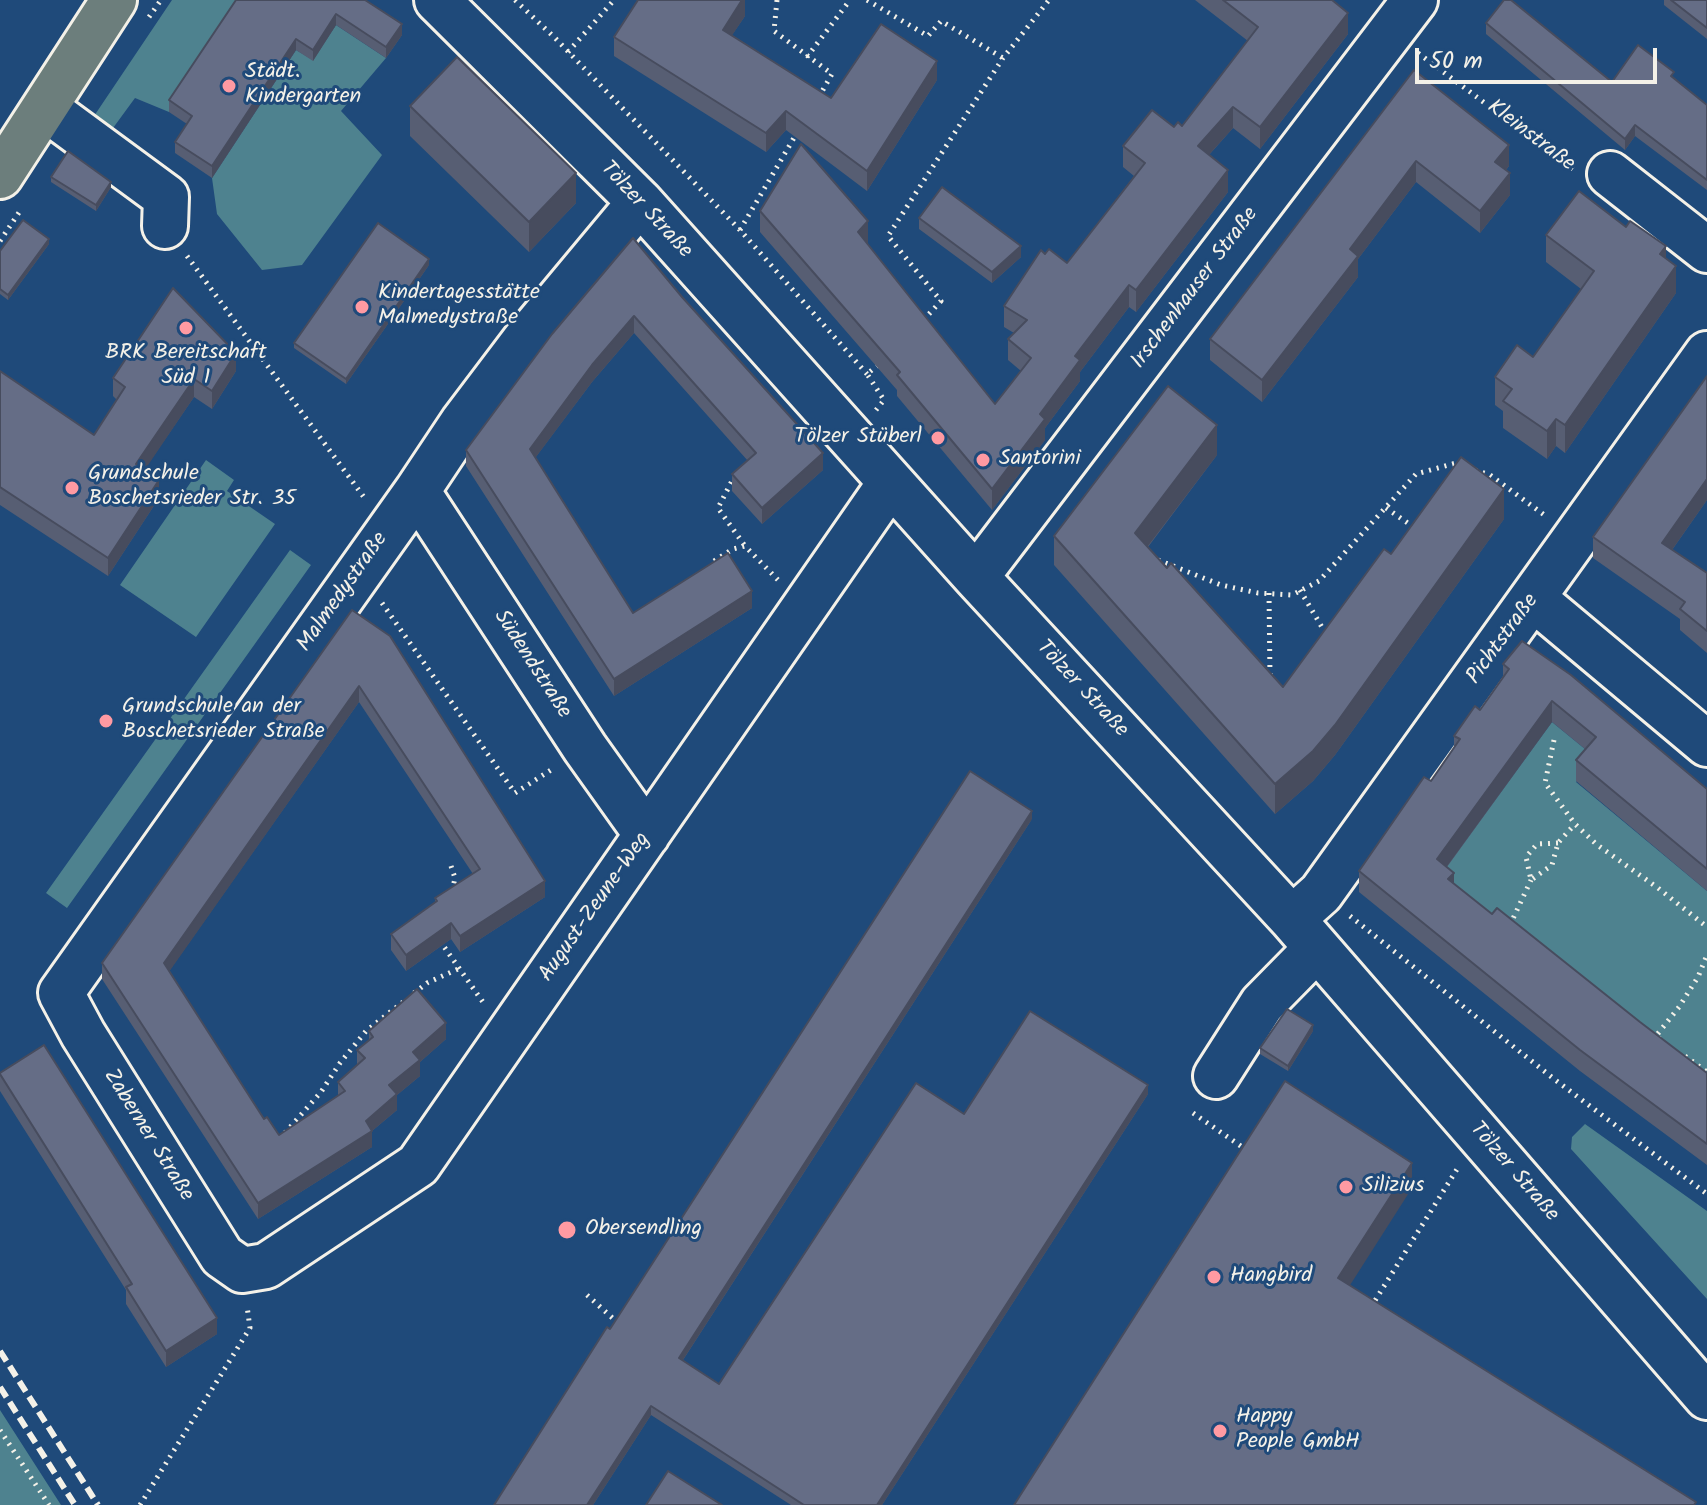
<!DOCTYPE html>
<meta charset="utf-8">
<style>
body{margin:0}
#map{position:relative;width:1707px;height:1505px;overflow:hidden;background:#1f4a7a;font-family:Kalam,sans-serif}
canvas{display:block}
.scale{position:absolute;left:1415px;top:48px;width:242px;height:36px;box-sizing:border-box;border:4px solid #f4f1e8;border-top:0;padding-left:10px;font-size:24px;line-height:28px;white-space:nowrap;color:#f4f1e8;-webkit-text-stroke:6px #1f4a7a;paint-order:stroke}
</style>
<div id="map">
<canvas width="1707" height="1505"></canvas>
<div class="scale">50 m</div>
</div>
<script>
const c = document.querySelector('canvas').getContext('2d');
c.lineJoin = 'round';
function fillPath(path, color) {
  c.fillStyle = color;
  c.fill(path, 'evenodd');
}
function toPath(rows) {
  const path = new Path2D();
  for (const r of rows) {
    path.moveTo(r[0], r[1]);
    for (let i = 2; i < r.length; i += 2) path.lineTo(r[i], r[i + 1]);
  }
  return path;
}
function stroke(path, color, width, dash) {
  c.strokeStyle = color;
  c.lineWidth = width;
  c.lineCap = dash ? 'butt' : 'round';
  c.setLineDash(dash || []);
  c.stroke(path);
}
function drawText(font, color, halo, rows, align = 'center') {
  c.font = font + ' Kalam,sans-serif';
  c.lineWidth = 6;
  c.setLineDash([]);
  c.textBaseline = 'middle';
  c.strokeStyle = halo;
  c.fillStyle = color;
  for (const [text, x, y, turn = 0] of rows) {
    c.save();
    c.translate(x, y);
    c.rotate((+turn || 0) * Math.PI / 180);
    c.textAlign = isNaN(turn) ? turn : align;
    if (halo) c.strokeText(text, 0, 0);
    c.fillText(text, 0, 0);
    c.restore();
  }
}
const green = toPath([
 [172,0,243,0,169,112,135,98,105,139,88,125],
 [336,25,386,58,341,111,382,155,302,265,262,270,217,214,212,178,296,50,313,60],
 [206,460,234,480,227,491,275,524,196,637,120,585],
 [290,550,311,565,67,908,46,893],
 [1552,722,1596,758,1576,782,1707,891,1707,1094,1437,880],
 [1585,1124,1707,1211,1707,1299,1571,1149,1572,1137],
 [0,1410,61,1505,0,1505]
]);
const path = toPath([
 [515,0,555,38,740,230,867,374],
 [777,0,774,31,832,74,820,95],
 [867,0,928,36,941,21,1003,58],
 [149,17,161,0],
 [568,52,614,0],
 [1418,53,1573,169],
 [807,57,850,0],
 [740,230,798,131],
 [0,241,22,208],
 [187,256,366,500],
 [929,314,941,301,888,236,1003,58,1049,0],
 [876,410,884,400,867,374,877,366],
 [1475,470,1490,475,1547,517],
 [735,475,718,508,745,546],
 [1386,508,1415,528],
 [1158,560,1221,585,1258,593,1292,595,1319,581,1416,474,1456,463,1462,465],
 [714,561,733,549,745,546,778,580],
 [1300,590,1326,634],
 [1269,593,1270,676],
 [382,603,515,793,554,768],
 [1554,740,1545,783,1575,824,1596,844,1658,888,1707,927],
 [1558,843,1537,844,1526,857,1531,880,1552,865,1558,843,1575,824],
 [451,866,455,878,452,892],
 [1350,916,1554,1079,1707,1194],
 [1510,925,1531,880],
 [440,941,485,1005],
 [414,993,427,983,458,969],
 [1660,1039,1656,1036,1679,1007,1698,977,1707,955],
 [1685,1056,1707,1072],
 [1193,1113,1248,1151],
 [285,1133,321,1092,340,1063,366,1031,403,1002],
 [587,1295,618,1323],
 [1371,1307,1459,1166],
 [0,1430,49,1505],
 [140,1505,250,1328,247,1306]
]);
const minor = toPath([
 [437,0,640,202,976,577,1292,919,1707,1397],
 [45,108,166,197,165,226],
 [1610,174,1707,250],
 [640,202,525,340,463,422,417,491,61,993,83,1034,222,1256,242,1270,266,1266,418,1165,891,482],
 [417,491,585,748,647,835],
 [976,577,1415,0],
 [1534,599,1707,744],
 [1292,919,1321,893,1707,354],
 [1216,1076,1262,1004,1317,948]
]);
const major = toPath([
 [0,176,114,0]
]);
const rail = toPath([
 [0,1351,98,1505],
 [0,1387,75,1505]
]);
const wall = toPath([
 [365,0,402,35,386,58,336,25,313,61,296,50,212,178,175,153,175,142,187,124,169,112,169,100],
 [745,0,745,16,732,35,831,98,937,80,867,191,786,130,766,152,614,56,614,37],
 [1195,0,1332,0,1348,34,1260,149,1233,128,1209,155,1228,192,1136,312,1129,307,1080,372,1080,381,1045,428,1045,440,992,510,897,396,897,390,760,232,760,211,868,243,867,244,995,404,1021,371,1008,360,1008,339,1014,333,1004,327,1004,306,1045,254,1067,263,1134,176,1123,167,1123,146,1174,127,1182,126,1248,41],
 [1664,0,1707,0,1707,39,1664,5],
 [1486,23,1612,82,1674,78,1707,105,1707,190,1635,136,1625,150,1486,34],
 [1414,70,1509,166,1506,170,1510,195,1480,233,1416,182,1358,259,1358,277,1262,402,1210,360,1210,339],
 [410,106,576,203,529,252,410,136],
 [51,177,111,187,96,211,51,182],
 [919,218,1021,257,992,283,919,229],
 [1626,227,1666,259,1676,293,1565,453,1556,446,1547,459,1503,428,1503,411,1495,405,1495,377,1533,357,1581,289,1546,262,1546,235],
 [49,244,8,300,0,294,0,251],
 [429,265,346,384,294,348,294,343],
 [682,297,823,470,762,524,732,491,732,474,748,461,634,333,592,382,535,458,633,613,752,608,614,696,466,466,466,450,552,334],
 [0,371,94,435,117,400,113,396,113,378,236,371,212,409,194,397,144,470,159,498,108,576,0,505],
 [1217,455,1148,547,1283,687,1391,554,1504,519,1335,755,1313,781,1275,814,1054,565,1054,536],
 [1707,500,1672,550,1707,573,1707,653,1680,630,1680,619,1593,558,1593,537],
 [352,610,545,897,460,952,451,939,406,971,391,950,391,934,435,903,435,898,473,874,359,702,169,971,264,1119,279,1135,338,1096,338,1082,357,1065,357,1050,369,1040,369,1031,446,1039,420,1062,420,1076,397,1095,397,1110,372,1131,372,1147,258,1219,102,979,102,963],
 [1503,664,1707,789,1707,891,1576,781,1576,760,1585,749,1552,722,1447,867,1454,884,1492,914,1707,1073,1707,1165,1580,1071,1359,892,1359,871,1431,781,1454,748,1454,736,1480,710,1503,677],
 [1032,819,683,1360,719,1384,964,1114,1148,1094,882,1505,791,1505,651,1415,593,1505,494,1505,610,1329],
 [1313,1031,1288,1071,1260,1054,1260,1048],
 [0,1073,217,1334,166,1367,126,1304,126,1290,0,1091]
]);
const shadedWall = toPath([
 [742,0,745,0,745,16,723,49,723,30],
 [1348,13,1348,34,1260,149,1260,127],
 [336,14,336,25,313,61,313,50],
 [402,24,402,35,386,58,386,47],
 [296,39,296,50,212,178,212,166],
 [937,61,937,80,867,191,867,171],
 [1233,107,1233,128,1198,167,1198,146],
 [786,111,786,130,766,152,766,133],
 [1635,125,1635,136,1625,150,1625,139],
 [1509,145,1509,166,1495,183,1495,162],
 [1416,161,1416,182,1358,259,1358,277,1262,402,1262,380,1350,249],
 [1228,170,1228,192,1136,312,1136,290],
 [576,173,576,203,529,252,529,222],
 [1510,173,1510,195,1480,233,1480,211],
 [111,182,111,187,96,211,96,205],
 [868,221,868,243,858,253,858,232],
 [49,239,49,244,8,300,8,295],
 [1021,246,1021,257,992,283,992,272],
 [1666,246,1666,274,1660,254],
 [429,259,429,265,346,384,346,379],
 [1676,266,1676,293,1565,453,1565,425],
 [1129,285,1129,307,1080,372,1080,381,1045,428,1045,440,992,510,992,489,1075,356],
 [634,316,634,333,592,382,530,465,530,449,592,365],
 [236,353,236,371,212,409,212,391],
 [194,379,194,397,136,483,136,464],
 [1556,419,1556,446,1547,459,1547,431],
 [1217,425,1217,455,1135,563,1135,533],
 [823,453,823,470,762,524,762,508],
 [1707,479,1707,500,1662,564,1662,543],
 [159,480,159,498,108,576,108,558],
 [1504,489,1504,519,1335,755,1313,781,1275,814,1275,784],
 [752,591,752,608,614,696,614,679],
 [359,686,359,702,164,979,164,963],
 [1552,701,1552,722,1437,880,1437,859],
 [1032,811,1032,819,679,1366,679,1358],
 [1454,873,1454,894,1448,879],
 [545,881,545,897,460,952,460,936],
 [451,923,451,939,406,971,406,955],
 [446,1023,446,1039,420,1062,420,1076,397,1095,397,1110,372,1131,372,1147,258,1219,258,1203,366,1121,413,1052],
 [1313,1025,1313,1031,1288,1071,1288,1066],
 [1148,1085,1148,1094,882,1505,877,1505],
 [1412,1163,1412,1188,1338,1304,1338,1278],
 [217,1318,217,1334,166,1367,166,1351],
 [651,1406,651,1415,593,1505,587,1505]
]);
const building = toPath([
 [236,0,365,0,402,24,386,47,336,14,313,50,296,39,212,166,175,142,192,116,169,100,236,0],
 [638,0,742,0,723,30,831,98,881,24,937,61,867,171,786,111,766,133,614,37,638,0],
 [1223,0,1332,0,1348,13,1260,127,1233,107,1198,146,1228,170,1136,290,1129,285,1075,356,1080,360,1040,414,1045,419,992,489,897,375,900,372,760,211,801,144,868,221,858,232,995,404,1031,358,1008,339,1027,320,1004,306,1041,250,1045,254,1049,249,1067,263,1145,163,1123,146,1152,110,1174,127,1178,122,1182,126,1258,27,1223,0],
 [1504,0,1511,0,1612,82,1638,45,1674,72,1671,76,1707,105,1707,180,1635,125,1625,139,1486,23,1504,0],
 [1671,0,1707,0,1707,28,1671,0],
 [457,57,576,173,529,222,410,106,457,57],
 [1414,70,1509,145,1495,162,1510,173,1480,211,1416,161,1350,249,1358,256,1262,380,1210,339,1414,70],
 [68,151,111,182,96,205,51,177,68,151],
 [942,187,1021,246,992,272,919,218,942,187],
 [1579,191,1626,227,1630,221,1666,246,1660,254,1676,266,1565,425,1556,419,1547,431,1503,401,1512,389,1495,377,1517,345,1533,357,1594,271,1546,235,1579,191],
 [23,220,49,239,8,295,0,289,0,251,23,220],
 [378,223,429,259,346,379,294,343,378,223],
 [633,238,682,297,823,453,762,508,732,474,756,453,634,316,592,365,530,449,633,613,728,553,752,591,614,679,466,450,552,334,633,238],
 [173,288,236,353,212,391,194,379,136,464,159,480,108,558,0,487,0,371,94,435,125,387,113,378,173,288],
 [1707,376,1707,479,1662,543,1707,573,1707,631,1680,609,1685,602,1593,537,1707,376],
 [1168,386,1217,425,1135,533,1167,568,1171,563,1283,687,1384,549,1391,554,1461,457,1504,489,1335,725,1313,751,1275,784,1054,536,1168,386],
 [352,610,390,636,545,881,460,936,451,923,406,955,391,934,437,901,435,898,480,869,359,686,164,963,264,1119,267,1117,279,1135,345,1091,338,1082,365,1058,357,1050,373,1037,369,1031,417,989,446,1023,413,1052,420,1060,389,1085,397,1094,366,1121,372,1131,258,1203,102,963,352,610],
 [1522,641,1571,675,1707,789,1707,869,1576,760,1596,737,1552,701,1437,859,1454,873,1448,879,1492,914,1497,908,1640,1022,1707,1073,1707,1144,1580,1050,1359,871,1424,777,1431,781,1460,739,1454,736,1475,706,1480,710,1509,669,1503,664,1522,641],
 [970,771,1032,811,679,1358,719,1384,916,1083,964,1114,1030,1011,1148,1085,877,1505,804,1505,651,1406,587,1505,494,1505,607,1327,610,1329,970,771],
 [1287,1009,1313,1025,1288,1066,1260,1048,1287,1009],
 [44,1045,217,1318,166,1351,126,1287,132,1284,0,1074,0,1073,44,1045],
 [1285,1081,1412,1163,1338,1278,1696,1502,1694,1505,1014,1505,1285,1081],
 [668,1471,722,1505,646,1505,668,1471]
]);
const markers = [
 [229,86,8,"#ff9aa2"],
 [362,307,8,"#ff9aa2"],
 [186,328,8,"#ff9aa2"],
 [938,438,8,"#ff9aa2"],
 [983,460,8,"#ff9aa2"],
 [72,488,8,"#ff9aa2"],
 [106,721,8,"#ff9aa2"],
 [1346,1187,8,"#ff9aa2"],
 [567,1230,10,"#ff9aa2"],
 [1214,1277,8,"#ff9aa2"],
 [1220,1431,8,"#ff9aa2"]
];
const poiNames = [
 ["Städt.",245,73],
 ["Kindergarten",245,98],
 ["Kindertagesstätte",378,294],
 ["Malmedystraße",378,319],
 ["BRK Bereitschaft",186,354,"center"],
 ["Süd 1",186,379,"center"],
 ["Tölzer Stüberl",922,438,"right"],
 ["Santorini",999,460],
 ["Grundschule",88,475],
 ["Boschetsrieder Str. 35",88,500],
 ["Grundschule an der",122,708],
 ["Boschetsrieder Straße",122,733],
 ["Silizius",1362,1187],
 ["Obersendling",585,1230],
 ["Hangbird",1230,1277],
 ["Happy",1236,1418],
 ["People GmbH",1236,1443]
];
const streetNames = [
 ["Kleinstraße",1530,137,37],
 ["Tölzer Straße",645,211,47],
 ["Irschenhauser Straße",1196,289,-53],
 ["Malmedystraße",344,593,-55],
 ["Pichtstraße",1504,640,-54],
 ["Südendstraße",531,665,57],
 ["Tölzer Straße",1081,690,47],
 ["August-Zeune-Weg",596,908,-55],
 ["Zaberner Straße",147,1136,58],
 ["Tölzer Straße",1513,1173,49]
];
fillPath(green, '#4e828f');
stroke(minor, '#f4f1e8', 50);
stroke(major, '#f4f1e8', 50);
stroke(path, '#f4f1e8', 5, [2, 6]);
stroke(minor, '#1f4a7a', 44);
stroke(major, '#6c7e7c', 44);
stroke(rail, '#f4f1e8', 6, [12, 6]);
fillPath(wall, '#575e73');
fillPath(shadedWall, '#474c5e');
fillPath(building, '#656d86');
stroke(building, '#474c5e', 2);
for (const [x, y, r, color] of markers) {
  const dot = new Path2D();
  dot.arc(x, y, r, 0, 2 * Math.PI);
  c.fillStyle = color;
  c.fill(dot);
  stroke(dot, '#1f4a7a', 3);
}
drawText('22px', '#f4f1e8', '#1f4a7a', poiNames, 'left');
drawText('22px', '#f4f1e8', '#1f4a7a', streetNames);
</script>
